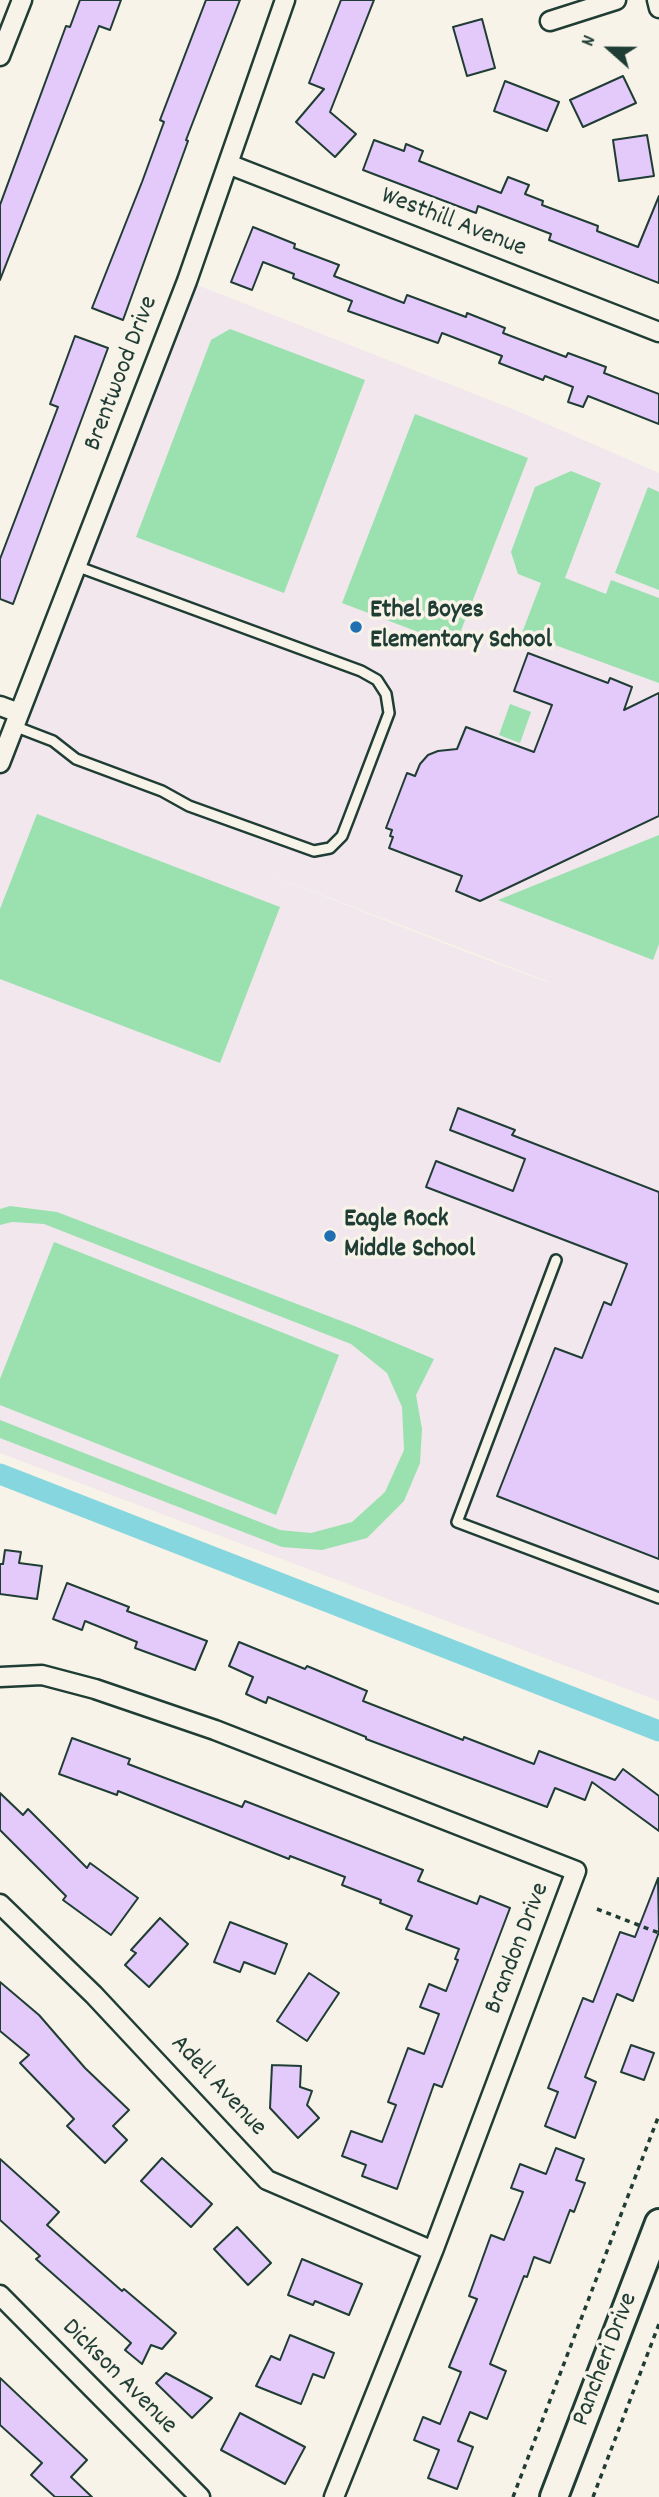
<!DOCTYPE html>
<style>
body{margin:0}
#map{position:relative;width:659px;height:2497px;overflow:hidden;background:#f7f3e8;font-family:Dekko,sans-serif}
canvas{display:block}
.north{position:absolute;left:575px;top:14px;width:70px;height:70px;-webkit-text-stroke:5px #f7f3e8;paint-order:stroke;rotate:291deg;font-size:19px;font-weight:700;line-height:28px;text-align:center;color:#1f3d34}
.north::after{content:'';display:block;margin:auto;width:24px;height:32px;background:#1f3d34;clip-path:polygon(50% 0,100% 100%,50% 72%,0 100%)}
</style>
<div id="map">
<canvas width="659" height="2497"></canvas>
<div class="north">N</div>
</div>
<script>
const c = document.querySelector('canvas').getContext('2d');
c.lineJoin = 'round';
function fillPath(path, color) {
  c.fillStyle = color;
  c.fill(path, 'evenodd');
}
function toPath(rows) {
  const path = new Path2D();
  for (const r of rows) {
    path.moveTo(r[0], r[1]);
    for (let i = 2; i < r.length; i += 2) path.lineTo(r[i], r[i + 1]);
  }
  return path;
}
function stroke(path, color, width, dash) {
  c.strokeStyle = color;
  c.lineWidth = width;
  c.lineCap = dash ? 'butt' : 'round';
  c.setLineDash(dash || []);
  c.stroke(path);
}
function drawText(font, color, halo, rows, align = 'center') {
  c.font = font + ' Dekko,sans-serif';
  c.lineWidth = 7;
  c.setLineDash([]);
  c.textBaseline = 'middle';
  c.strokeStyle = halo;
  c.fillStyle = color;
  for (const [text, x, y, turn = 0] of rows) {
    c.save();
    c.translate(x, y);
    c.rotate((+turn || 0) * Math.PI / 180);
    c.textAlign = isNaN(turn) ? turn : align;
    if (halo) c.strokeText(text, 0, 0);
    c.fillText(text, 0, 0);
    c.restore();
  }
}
const built = toPath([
 [187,281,515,410,659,473,659,1701,0,1453,0,763],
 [244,865,547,981,547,982,461,950]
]);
const green = toPath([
 [230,329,365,380,284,593,136,537,211,340],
 [415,414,528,458,455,646,342,603],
 [571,471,601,483,565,578,606,594,611,580,659,598,659,683,522,633,541,583,518,574,511,552,535,487],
 [648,487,659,492,659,590,615,573],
 [510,704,531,712,520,743,499,735],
 [37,814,280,907,220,1063,0,979,0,909],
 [659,835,659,944,653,960,498,900],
 [10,1206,57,1212,357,1327,434,1359,416,1395,422,1429,420,1463,404,1501,367,1538,322,1550,282,1547,0,1438,0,1420,280,1530,311,1533,352,1522,385,1492,404,1450,402,1407,387,1373,351,1344,44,1224,12,1222,0,1225,0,1209],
 [54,1242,339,1355,276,1515,0,1405,0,1379]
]);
const canal = toPath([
 [0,1474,659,1731]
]);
const building = toPath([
 [80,0,121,0,110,30,99,26,0,280,0,205,66,26,70,27,80,0],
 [206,0,240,0,186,140,188,141,123,320,92,308,142,182,164,122,160,120,206,0],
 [341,0,374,0,330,112,356,134,335,157,296,122,324,89,309,83,341,0],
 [482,19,495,68,467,76,453,27,482,19],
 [623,76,636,103,583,127,570,100,623,76],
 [505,81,559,102,547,131,494,111,505,81],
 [647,135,654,176,619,181,613,140,647,135],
 [374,140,404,151,406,144,423,151,419,161,501,193,508,177,529,185,525,194,543,201,542,205,598,226,597,231,638,247,659,196,659,283,549,240,551,234,478,206,476,213,363,170,374,140],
 [253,227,295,244,294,248,339,265,334,276,404,303,407,295,466,317,467,313,505,328,503,333,566,357,568,353,606,367,604,373,659,394,659,424,588,396,583,407,568,402,573,387,545,376,543,380,499,363,502,356,442,333,438,343,348,311,352,301,293,278,294,274,263,262,252,290,231,282,253,227],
 [75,336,108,348,13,604,0,599,0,559,58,407,50,404,75,336],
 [528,653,608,683,610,678,632,687,624,710,659,693,659,816,480,901,456,891,462,876,389,848,393,837,390,836,392,830,386,828,407,773,415,776,420,764,428,755,438,751,457,749,466,727,534,752,552,705,514,691,528,653],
 [458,1108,515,1130,512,1135,659,1192,659,1559,497,1496,555,1348,582,1358,604,1302,611,1305,627,1264,426,1187,436,1161,513,1191,525,1159,450,1130,458,1108],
 [5,1550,21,1552,19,1563,42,1566,37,1599,0,1594,0,1564,3,1564,5,1550],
 [67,1583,129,1607,127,1611,207,1641,195,1670,135,1648,137,1642,85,1621,82,1630,53,1619,67,1583],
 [239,1642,305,1669,307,1666,367,1691,363,1701,463,1740,464,1737,534,1764,539,1751,615,1780,623,1769,659,1796,659,1831,592,1782,585,1800,555,1788,547,1807,366,1739,366,1737,268,1697,266,1703,246,1694,253,1677,229,1666,239,1642],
 [72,1738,130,1759,128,1764,242,1807,245,1801,423,1870,418,1881,477,1904,480,1896,510,1908,442,2087,434,2084,397,2189,362,2176,366,2165,342,2156,351,2131,382,2142,396,2105,388,2102,408,2048,424,2054,439,2014,420,2007,429,1984,446,1991,458,1960,455,1959,459,1949,406,1929,412,1916,380,1903,381,1900,342,1885,345,1877,290,1856,289,1859,118,1791,117,1795,59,1774,72,1738],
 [0,1793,23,1815,28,1809,87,1868,90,1863,138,1898,111,1935,63,1900,66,1896,0,1830,0,1793],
 [658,1878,659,1932,633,2001,617,1994,585,2077,596,2082,575,2138,545,2126,558,2092,548,2088,583,1998,593,2002,620,1932,635,1937,658,1878],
 [160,1918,188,1944,149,1987,125,1965,136,1953,131,1950,160,1918],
 [230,1922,287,1944,275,1974,244,1962,240,1972,214,1962,230,1922],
 [309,1973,339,1993,307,2041,277,2021,309,1973],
 [0,1982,39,2015,85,2068,129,2110,113,2126,127,2140,105,2163,67,2126,74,2119,20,2063,29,2055,0,2031,0,1982],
 [631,2045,654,2053,644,2080,621,2072,631,2045],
 [272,2065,301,2066,300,2087,312,2091,307,2105,319,2118,298,2138,270,2108,272,2065],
 [556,2148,584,2159,576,2180,585,2183,574,2212,570,2210,550,2263,534,2257,527,2277,524,2276,490,2364,506,2371,487,2419,470,2412,458,2441,473,2447,457,2489,428,2478,439,2450,414,2440,423,2417,440,2424,461,2372,449,2367,477,2299,469,2296,491,2235,504,2240,523,2192,511,2188,520,2164,546,2174,556,2148],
 [162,2158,212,2204,191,2227,141,2181,162,2158],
 [0,2159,59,2212,47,2225,122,2291,124,2289,176,2333,162,2349,151,2345,142,2364,125,2350,131,2343,36,2259,40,2256,0,2220,0,2159],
 [237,2227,271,2263,248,2285,214,2249,237,2227],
 [302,2259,362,2284,349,2315,315,2301,313,2305,288,2295,302,2259],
 [290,2335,334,2353,324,2378,313,2374,301,2404,256,2386,271,2356,280,2360,290,2335],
 [166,2373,212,2398,192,2418,156,2383,166,2373],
 [0,2378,87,2460,71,2477,92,2497,55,2497,31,2475,42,2463,0,2425,0,2378],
 [240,2413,305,2447,285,2484,221,2450,240,2413]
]);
const path = toPath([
 [597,1909,659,1933],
 [513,2497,659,2115],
 [593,2497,659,2324]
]);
const lane = toPath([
 [14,726,53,741,76,759,162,791,189,806,314,851,330,848,342,836,349,818,389,713,386,694,377,680,361,671,76,566],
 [556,1260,457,1522,659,1598]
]);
const street = toPath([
 [657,0,659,8],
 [550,21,616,0],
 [0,56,22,0],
 [228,164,659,332],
 [0,706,19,713],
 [0,763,187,281,285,0],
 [0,1677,42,1675,95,1689,215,1730,576,1871,433,2251,334,2497],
 [0,1904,94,1995,267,2180,433,2251],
 [0,2295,200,2497]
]);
const secondary = toPath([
 [554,2497,659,2223]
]);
const markers = [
 [356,627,7,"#1f6fb2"],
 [330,1236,7,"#1f6fb2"]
];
const streetNames = [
 ["Westhill Avenue",453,224,21],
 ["Brentwood Drive",123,374,-69],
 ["Brandon Drive",519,1949,-69],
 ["Adell Avenue",217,2087,47],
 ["Pancheri Drive",607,2360,-69],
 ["Dickson Avenue",118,2378,45]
];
const poiNames = [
 ["Ethel Boyes",370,612],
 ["Elementary School",370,642],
 ["Eagle Rock",344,1221],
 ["Middle School",344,1251]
];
fillPath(built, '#f1e7ed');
fillPath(green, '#9ae1af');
stroke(canal, '#85d6de', 21);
fillPath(building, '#e3cafa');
stroke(building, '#1f3d34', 2);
stroke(lane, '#1f3d34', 14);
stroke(street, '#1f3d34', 23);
stroke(secondary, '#1f3d34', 32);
stroke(path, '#1f3d34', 3.5, [5, 5]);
stroke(lane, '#f7f3e8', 9);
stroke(street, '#f7f3e8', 18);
stroke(secondary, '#f7f3e8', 26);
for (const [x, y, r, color] of markers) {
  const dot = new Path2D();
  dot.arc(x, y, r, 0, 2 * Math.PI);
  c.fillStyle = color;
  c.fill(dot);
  stroke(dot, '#f7f3e8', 2.5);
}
drawText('26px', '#1f3d34', '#f7f3e8', streetNames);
drawText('bold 26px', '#1f3d34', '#f7f3e8', poiNames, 'left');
</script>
